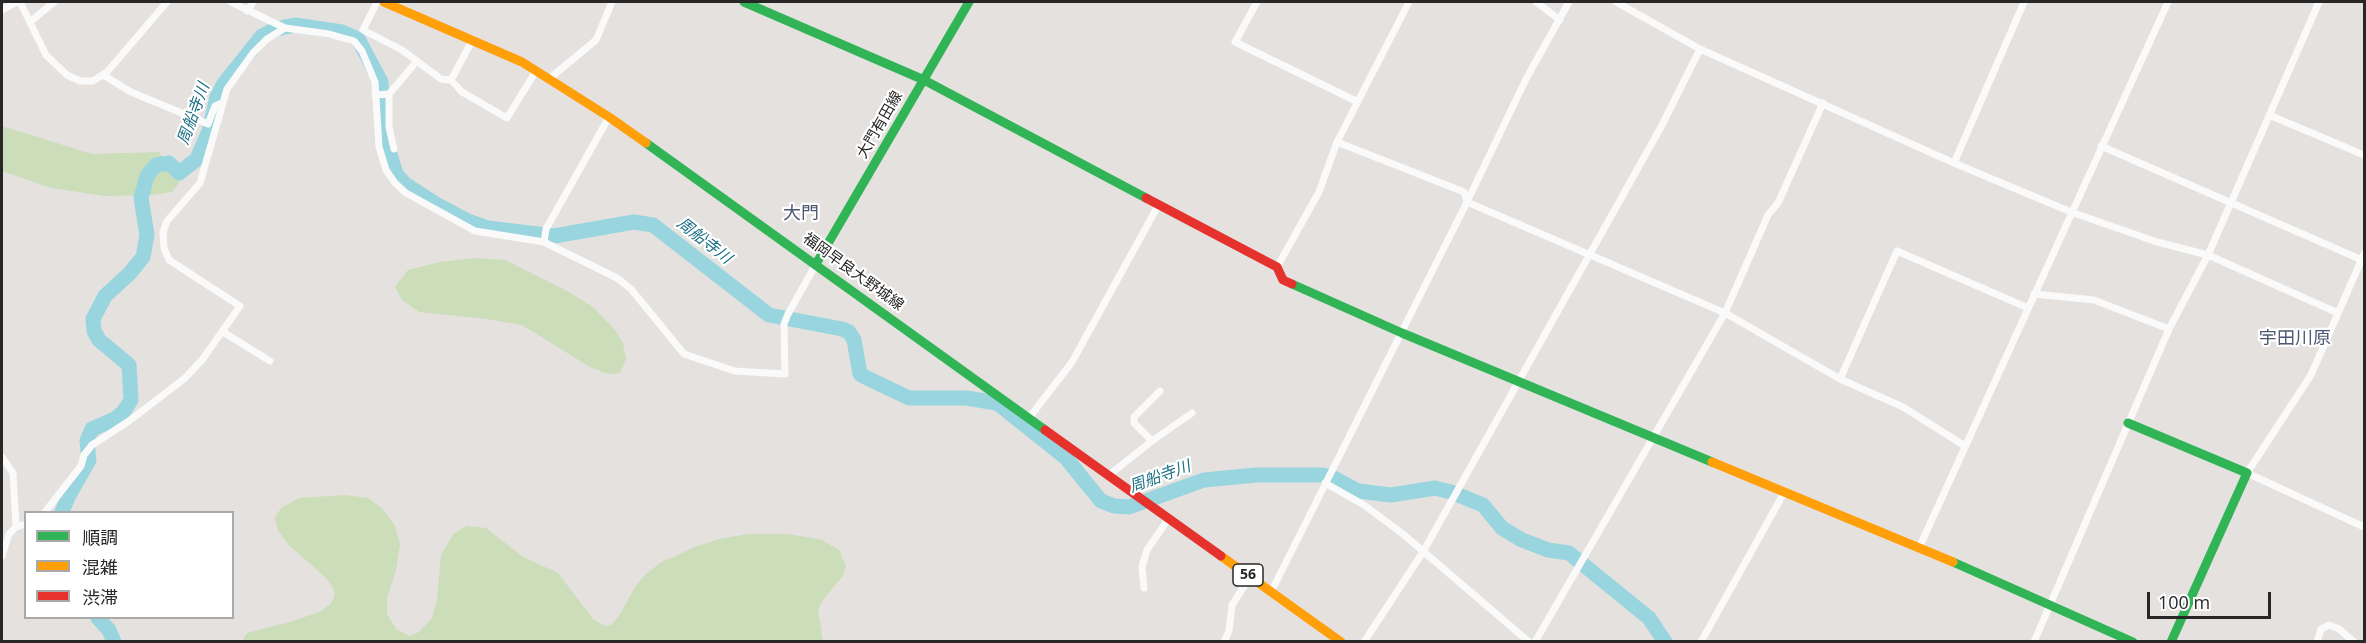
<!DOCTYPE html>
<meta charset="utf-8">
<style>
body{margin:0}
#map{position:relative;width:2366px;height:643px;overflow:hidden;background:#e4e1de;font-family:"Open Sans","Noto Sans JP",sans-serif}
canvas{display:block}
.frame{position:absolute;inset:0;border:3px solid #272727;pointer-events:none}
.legend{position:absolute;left:24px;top:511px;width:210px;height:108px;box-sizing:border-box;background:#fff;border:2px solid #a9a9a9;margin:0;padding:8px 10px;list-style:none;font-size:18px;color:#272727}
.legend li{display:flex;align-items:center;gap:12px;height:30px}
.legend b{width:30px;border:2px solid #a9a9a9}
.scale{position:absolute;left:2147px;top:592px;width:124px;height:27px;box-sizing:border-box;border:3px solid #272727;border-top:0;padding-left:8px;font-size:18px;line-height:21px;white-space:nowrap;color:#272727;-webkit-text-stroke:4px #fff;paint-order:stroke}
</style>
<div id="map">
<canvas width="2366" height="643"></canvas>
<div class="frame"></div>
<ul class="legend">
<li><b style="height:8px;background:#30b455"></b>順調</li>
<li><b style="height:8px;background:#ff9f0a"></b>混雑</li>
<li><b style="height:8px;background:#e5322d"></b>渋滞</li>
</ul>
<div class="scale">100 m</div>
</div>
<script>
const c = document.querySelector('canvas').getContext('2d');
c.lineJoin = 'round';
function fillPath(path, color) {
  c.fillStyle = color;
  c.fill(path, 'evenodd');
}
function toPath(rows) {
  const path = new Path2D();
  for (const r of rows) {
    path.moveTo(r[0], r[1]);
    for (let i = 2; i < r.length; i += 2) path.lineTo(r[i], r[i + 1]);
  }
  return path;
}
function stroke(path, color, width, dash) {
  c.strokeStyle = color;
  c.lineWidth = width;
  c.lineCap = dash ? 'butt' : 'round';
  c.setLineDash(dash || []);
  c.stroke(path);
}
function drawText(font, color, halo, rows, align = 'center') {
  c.font = font + ' "Open Sans","Noto Sans JP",sans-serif';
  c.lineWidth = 4.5;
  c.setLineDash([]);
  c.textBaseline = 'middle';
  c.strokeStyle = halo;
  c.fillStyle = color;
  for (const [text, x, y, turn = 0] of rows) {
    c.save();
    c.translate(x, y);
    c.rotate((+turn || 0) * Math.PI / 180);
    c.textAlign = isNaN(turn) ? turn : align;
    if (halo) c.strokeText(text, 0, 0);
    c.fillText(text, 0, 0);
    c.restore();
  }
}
const green = toPath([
 [2,126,92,154,159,152,180,181,172,192,152,195,106,196,51,188,2,171],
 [475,258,505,260,571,293,594,308,615,330,623,343,626,360,620,373,608,374,590,367,522,325,486,319,419,312,402,300,395,287,408,270,440,262],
 [344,495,368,498,382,508,395,526,400,544,396,570,387,598,387,614,397,630,410,636,419,632,432,618,437,600,441,555,454,533,467,526,486,528,523,557,558,573,593,619,605,626,611,625,619,616,635,587,645,575,660,563,695,547,719,539,748,534,786,534,820,539,839,550,846,566,842,577,823,600,818,610,823,641,243,641,245,635,250,632,293,621,319,612,331,604,335,595,333,588,326,578,289,545,278,531,275,518,281,508,299,498]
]);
const river = toPath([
 [62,512,68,497,89,460,87,441,92,429,115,419,124,411,131,400,129,365,99,340,94,331,93,319,105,296,130,273,143,257,147,235,141,198,147,176,156,165,169,163,179,173,197,159,209,131,217,97,223,85,262,36,276,29,295,25,342,32,358,39,381,82,383,132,396,174,405,184,436,204,468,221,488,228,554,236,634,222,653,225,769,315,842,329,849,332,854,340,860,374,863,376,909,398,966,398,997,403,1066,458,1101,501,1114,506,1129,507,1204,480,1256,475,1321,475,1332,477,1358,491,1391,495,1435,488,1451,492,1483,505,1502,528,1522,540,1548,550,1569,553,1649,618,1665,642],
 [98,618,109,630,114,642]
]);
const street = toPath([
 [20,2,46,55,67,75,80,81,93,81,107,72,167,2],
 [231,2,285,28,329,34,354,41,362,51,375,82,379,147,386,170,395,183,406,193,475,231,544,242,617,278,631,289,684,354,735,371,785,374,784,324,788,314,816,264],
 [377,2,363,30,402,50,441,79,451,80],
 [1257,2,1235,42,1358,102],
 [1409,2,1337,142,1464,192,1467,202,1725,313,1840,379,1903,407,1965,446],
 [1536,2,1560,20],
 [1616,2,1700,49,1954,163,2071,212,2157,242,2208,255,2338,313],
 [2,10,17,2],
 [247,11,253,2],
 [30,22,54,2],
 [473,39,451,80,462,92,507,118,536,71],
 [103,75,131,92,208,124,215,106,222,103],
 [549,79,596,40,612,2],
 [389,94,389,127,394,149],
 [375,95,389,94,417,61],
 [2269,115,2364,155],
 [2101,146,2362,260],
 [1954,163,2024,2],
 [544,242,546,229,609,117],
 [2364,254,2311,375,2247,473,2364,527],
 [1277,267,1319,192,1337,142],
 [2034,294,2094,300,2169,329],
 [223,332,270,361],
 [1840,379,1897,251,2028,308],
 [1029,418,1072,362,1159,204],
 [1152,441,1134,423,1134,417,1160,391],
 [2,457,13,473,16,527],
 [1109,475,1152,441,1192,413],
 [1325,483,1364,505,1403,534,1529,642],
 [45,512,81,466,84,455,92,445,129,421,184,379,202,360,240,306,169,260,164,248,163,232,167,221,200,183,227,89,253,53,267,39,285,28],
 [1919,548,2168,2],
 [2,556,9,534,16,527,26,524],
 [1144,588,1142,567,1147,550,1169,518],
 [1271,592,1467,202,1526,79,1569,2],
 [1224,642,1229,631,1232,605,1250,577],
 [1364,642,1423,552,1661,127,1700,49],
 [1535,642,1725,313,1768,215,1778,203,1823,103],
 [1701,642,1785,491],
 [2034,642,2169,329,2208,255,2319,2],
 [2317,642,2321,629,2329,625,2339,629,2354,642]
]);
const fast = toPath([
 [744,2,924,80,1146,198],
 [646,143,1045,430],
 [816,264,969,2],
 [1292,284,1402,333,1712,462],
 [2128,423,2247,473,2171,642],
 [1953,562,2133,642]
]);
const slow = toPath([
 [384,2,522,62,609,117,646,143],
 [1712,462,1953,562],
 [1221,556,1341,642]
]);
const jam = toPath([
 [1146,198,1277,267,1283,280,1292,284],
 [1045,430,1221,556]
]);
const shields = [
 [1248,575,30]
];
const shieldNames = [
 ["56",1248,575]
];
const streetNames = [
 ["大門有田線",880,125,-60],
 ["福岡早良大野城線",853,272,36]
];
const waterNames = [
 ["周船寺川",194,114,-70],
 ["周船寺川",704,241,38],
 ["周船寺川",1160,477,-20]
];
const quarterNames = [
 ["大門",801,214],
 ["宇田川原",2295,339]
];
fillPath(green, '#ccddba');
stroke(river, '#99d5df', 15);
stroke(street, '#fbfafa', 7);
stroke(fast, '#30b455', 9);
stroke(slow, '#ff9f0a', 9);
stroke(jam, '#e5322d', 9);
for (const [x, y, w] of shields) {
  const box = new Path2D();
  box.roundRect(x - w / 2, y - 11, w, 22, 4.5);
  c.fillStyle = '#fff';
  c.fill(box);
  stroke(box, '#272727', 1.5);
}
drawText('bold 14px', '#272727', null, shieldNames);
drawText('15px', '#272727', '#fff', streetNames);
drawText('italic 16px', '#1c6f86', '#fff', waterNames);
drawText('18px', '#4e5872', '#fff', quarterNames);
</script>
